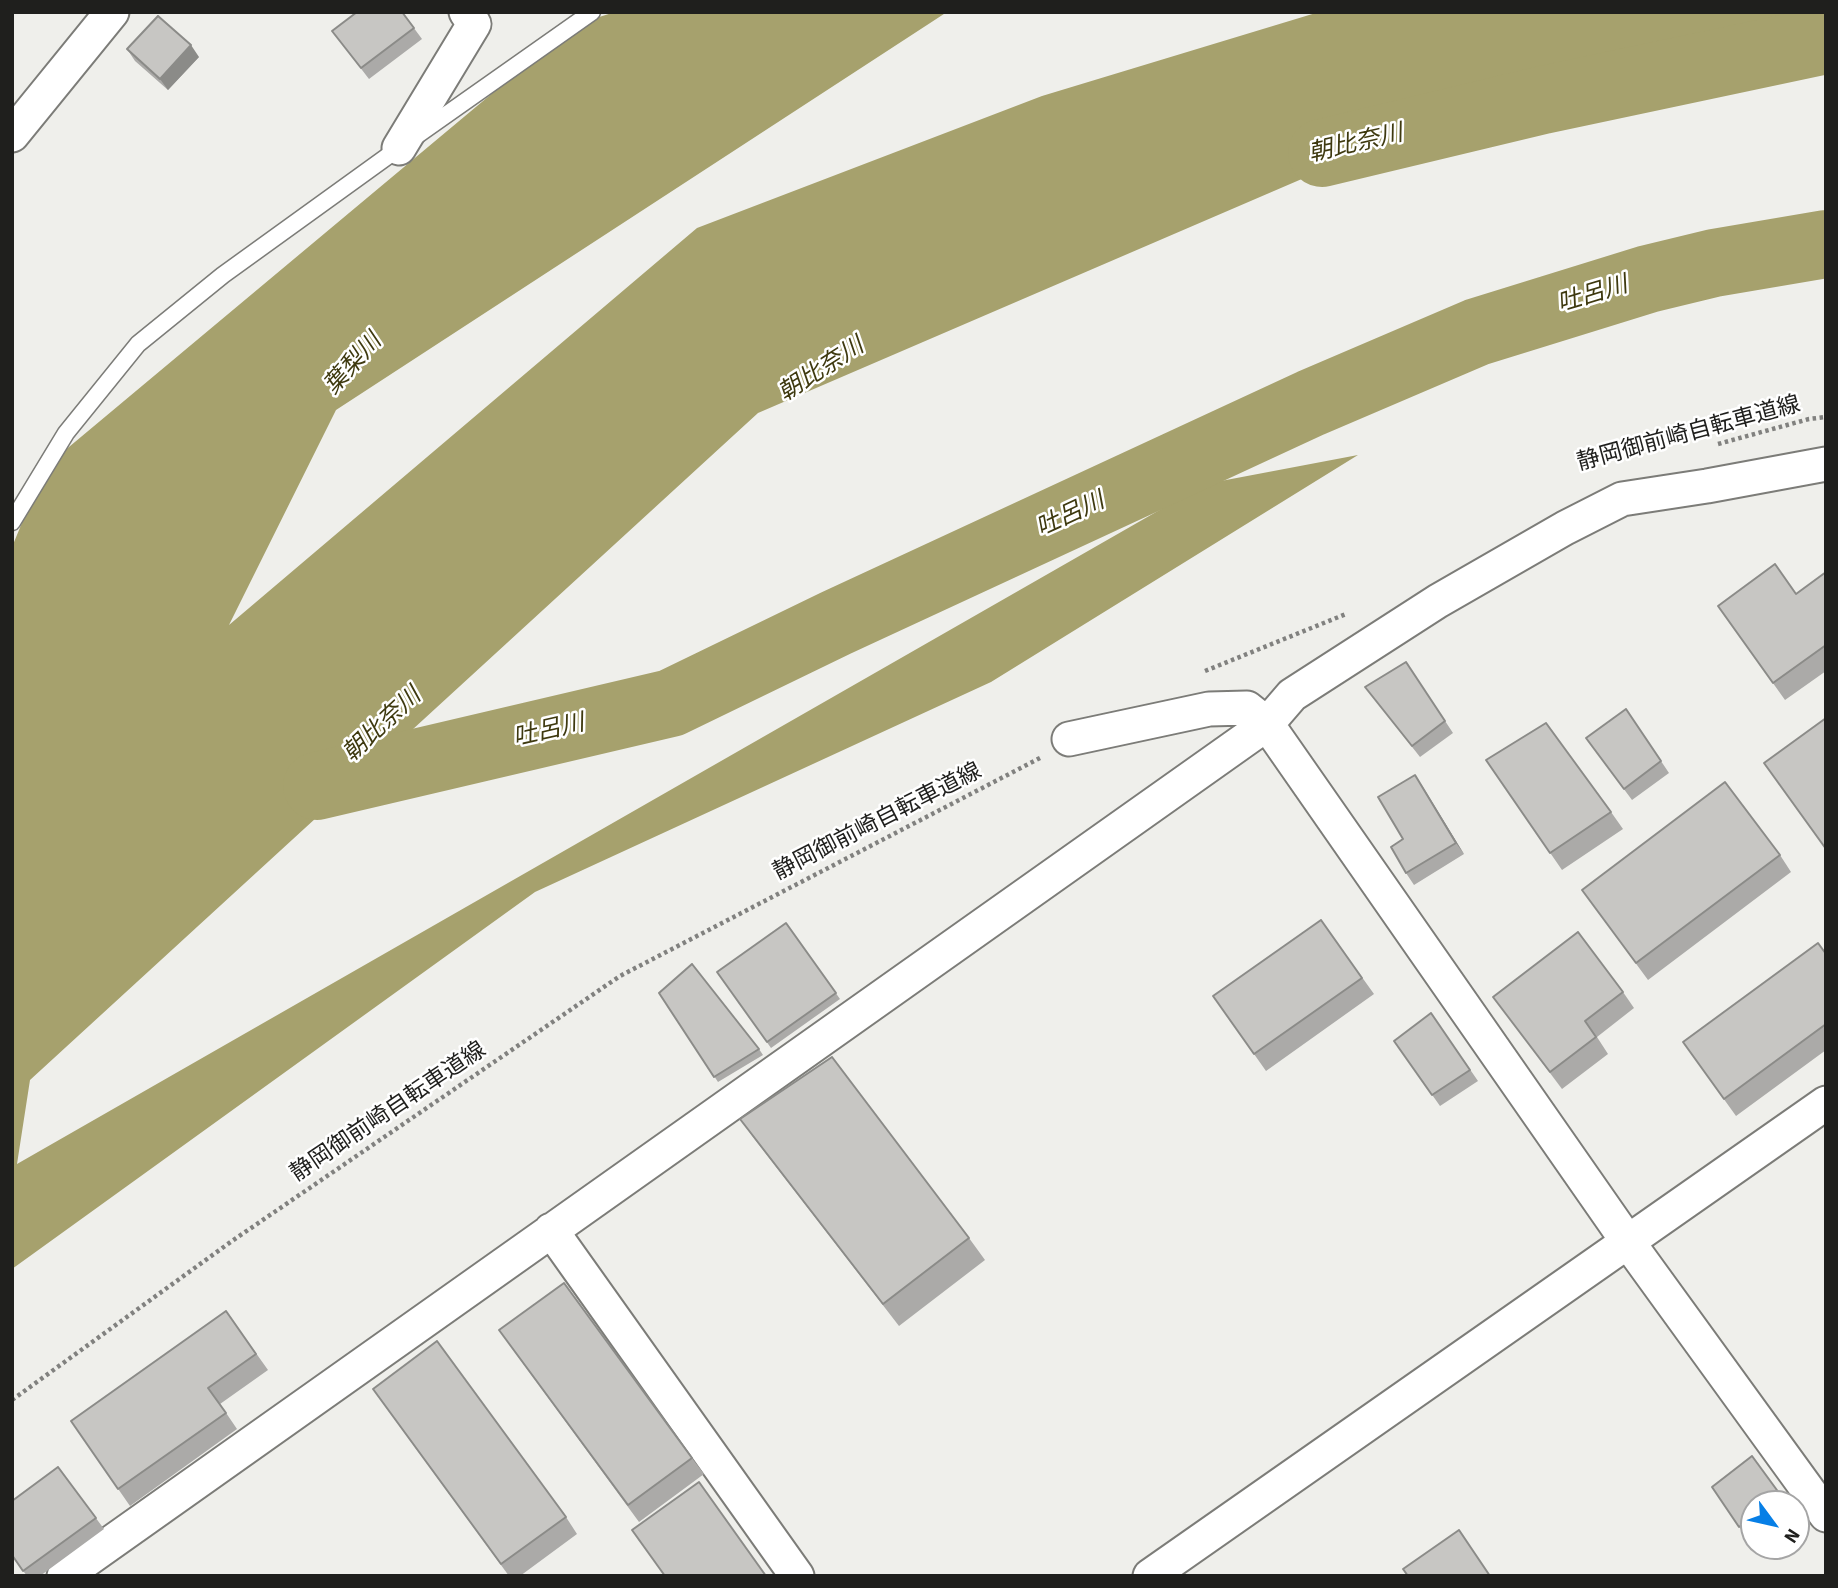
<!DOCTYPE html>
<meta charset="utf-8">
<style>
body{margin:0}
#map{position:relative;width:1838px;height:1588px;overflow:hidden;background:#efefeb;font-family:"Source Sans 3",sans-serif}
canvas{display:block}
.frame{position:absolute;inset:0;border:14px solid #1f1f1d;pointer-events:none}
.north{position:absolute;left:1740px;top:1490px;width:70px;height:70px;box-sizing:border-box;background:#fff;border:2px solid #a5a5a5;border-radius:50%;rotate:123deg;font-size:19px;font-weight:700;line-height:28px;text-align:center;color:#1f1f1d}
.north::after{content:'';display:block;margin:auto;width:24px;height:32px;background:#077fe6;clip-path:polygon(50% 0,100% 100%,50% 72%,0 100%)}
</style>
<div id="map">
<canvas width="1838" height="1588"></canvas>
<div class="frame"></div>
<div class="north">N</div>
</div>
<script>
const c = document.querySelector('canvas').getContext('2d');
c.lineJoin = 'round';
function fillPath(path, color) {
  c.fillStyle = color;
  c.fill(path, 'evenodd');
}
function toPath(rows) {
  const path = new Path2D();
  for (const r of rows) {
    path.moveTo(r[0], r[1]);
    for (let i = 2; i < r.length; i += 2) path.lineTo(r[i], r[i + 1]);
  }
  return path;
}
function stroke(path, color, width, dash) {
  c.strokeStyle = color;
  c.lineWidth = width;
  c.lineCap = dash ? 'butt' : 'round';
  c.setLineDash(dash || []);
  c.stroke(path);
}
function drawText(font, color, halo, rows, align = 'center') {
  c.font = font + ' "Source Sans 3","Noto Sans JP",sans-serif';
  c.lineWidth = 5;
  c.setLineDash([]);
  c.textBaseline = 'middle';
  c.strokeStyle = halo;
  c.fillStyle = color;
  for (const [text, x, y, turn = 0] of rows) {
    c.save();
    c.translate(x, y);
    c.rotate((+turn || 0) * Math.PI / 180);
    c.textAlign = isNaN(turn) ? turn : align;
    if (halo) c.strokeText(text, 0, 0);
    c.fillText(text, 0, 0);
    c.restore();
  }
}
const water = toPath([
 [615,12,947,12,336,410,229,625,697,228,1042,96,1319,12,1826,12,1826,32,1497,95,758,413,30,1080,17,1164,1205,484,1358,455,991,682,535,892,12,1269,12,547,45,467,574,25]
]);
const river = toPath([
 [1322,153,1543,100,1826,40],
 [317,786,671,703,836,623,1311,403,1477,332,1648,279,1714,263,1826,244]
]);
const path = toPath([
 [1718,444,1809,419,1826,417],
 [1205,671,1346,614],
 [12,1400,232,1241,620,976,1040,758]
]);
const service = toPath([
 [12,522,66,433,138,344,223,275,399,148,592,12]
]);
const minor = toPath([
 [12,135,112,12],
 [399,148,474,24,466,12],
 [1069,739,1209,709,1247,708,1267,724,1628,1242,1826,1515],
 [551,1230,797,1576],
 [64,1576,1267,724,1292,695,1438,601,1565,528,1622,499,1707,486,1826,464],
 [1150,1576,1826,1103]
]);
const wall = toPath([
 [402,12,422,39,369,79,332,31],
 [127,49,199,57,168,90,135,61],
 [1826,572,1826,671,1785,700,1718,606,1796,594],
 [1406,662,1453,733,1420,757,1365,687],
 [1626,709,1669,773,1632,800,1586,738],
 [1486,760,1611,812,1623,829,1562,870],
 [1415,775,1464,854,1414,885,1406,873,1403,839],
 [1780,855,1791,872,1648,980,1582,890],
 [1321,920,1374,994,1266,1071,1213,996],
 [786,923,840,999,771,1048,717,972],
 [1826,954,1826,1050,1736,1116,1683,1042],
 [1623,992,1634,1008,1597,1037,1608,1054,1562,1089,1493,997],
 [659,993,759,1049,763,1055,718,1082],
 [1431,1013,1478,1081,1440,1106,1394,1041],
 [740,1119,969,1238,985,1260,899,1326,756,1141],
 [226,1311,268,1370,220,1404,237,1429,130,1506,71,1421],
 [511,1347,692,1458,704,1474,639,1522],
 [385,1406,566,1517,577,1534,520,1576,509,1576],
 [1752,1456,1787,1504,1754,1504,1754,1533,1747,1538,1712,1487],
 [58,1467,104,1529,40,1576,27,1576,12,1556]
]);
const shadedWall = toPath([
 [191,45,199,57,168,90,160,79],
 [1415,775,1423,787,1464,854,1456,843]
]);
const building = toPath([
 [357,12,402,12,414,28,361,68,332,31,357,12],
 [158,16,191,45,160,79,127,49,158,16],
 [1775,564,1796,594,1826,572,1826,645,1773,683,1718,606,1775,564],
 [1406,662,1445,721,1412,746,1365,687,1406,662],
 [1626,709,1661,761,1624,789,1586,738,1626,709],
 [1826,718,1826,849,1764,763,1826,718],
 [1546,723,1611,812,1550,853,1486,760,1546,723],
 [1415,775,1456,843,1406,873,1391,847,1403,839,1378,797,1415,775],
 [1725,782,1780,855,1636,963,1582,890,1725,782],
 [1321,920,1362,978,1254,1054,1213,996,1321,920],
 [786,923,836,993,767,1042,717,972,786,923],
 [1578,932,1623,992,1585,1021,1596,1037,1550,1072,1493,997,1578,932],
 [1818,943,1826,954,1826,1024,1724,1099,1683,1042,1818,943],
 [692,964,759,1049,714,1077,659,993,692,964],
 [1431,1013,1470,1070,1432,1095,1394,1041,1431,1013],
 [832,1057,969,1238,883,1304,740,1119,832,1057],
 [564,1283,692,1458,628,1505,499,1330,564,1283],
 [226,1311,256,1354,208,1388,226,1413,118,1489,71,1421,226,1311],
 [437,1341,566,1517,501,1564,373,1389,437,1341],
 [1752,1456,1782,1497,1772,1504,1754,1504,1754,1516,1739,1527,1712,1487,1752,1456],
 [58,1467,96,1518,23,1571,12,1555,12,1501,58,1467],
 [699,1482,766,1576,665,1576,632,1530,699,1482],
 [1459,1530,1490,1576,1408,1576,1403,1569,1459,1530]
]);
const streetNames = [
 ["静岡御前崎自転車道線",1689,435,-15],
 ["静岡御前崎自転車道線",878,823,-27],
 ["静岡御前崎自転車道線",389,1113,-34]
];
const waterNames = [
 ["朝比奈川",1356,145,-13],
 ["吐呂川",1593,296,-17],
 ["葉梨川",354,365,-48],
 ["朝比奈川",822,371,-33],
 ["吐呂川",1071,516,-25],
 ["朝比奈川",383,726,-43],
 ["吐呂川",549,732,-13]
];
fillPath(water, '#a6a16d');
stroke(river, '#a6a16d', 68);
stroke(service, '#7c7c78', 19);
stroke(minor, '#7c7c78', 37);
stroke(path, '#81817f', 4.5, [3.5, 3.5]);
stroke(service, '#fff', 16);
stroke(minor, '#fff', 33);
fillPath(wall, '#abaaa8');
fillPath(shadedWall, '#8b8b88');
fillPath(building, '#c7c6c3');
stroke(building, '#8b8b88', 2);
drawText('23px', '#1f1f1d', '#fff', streetNames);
drawText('italic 24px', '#3e390f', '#fff', waterNames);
</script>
